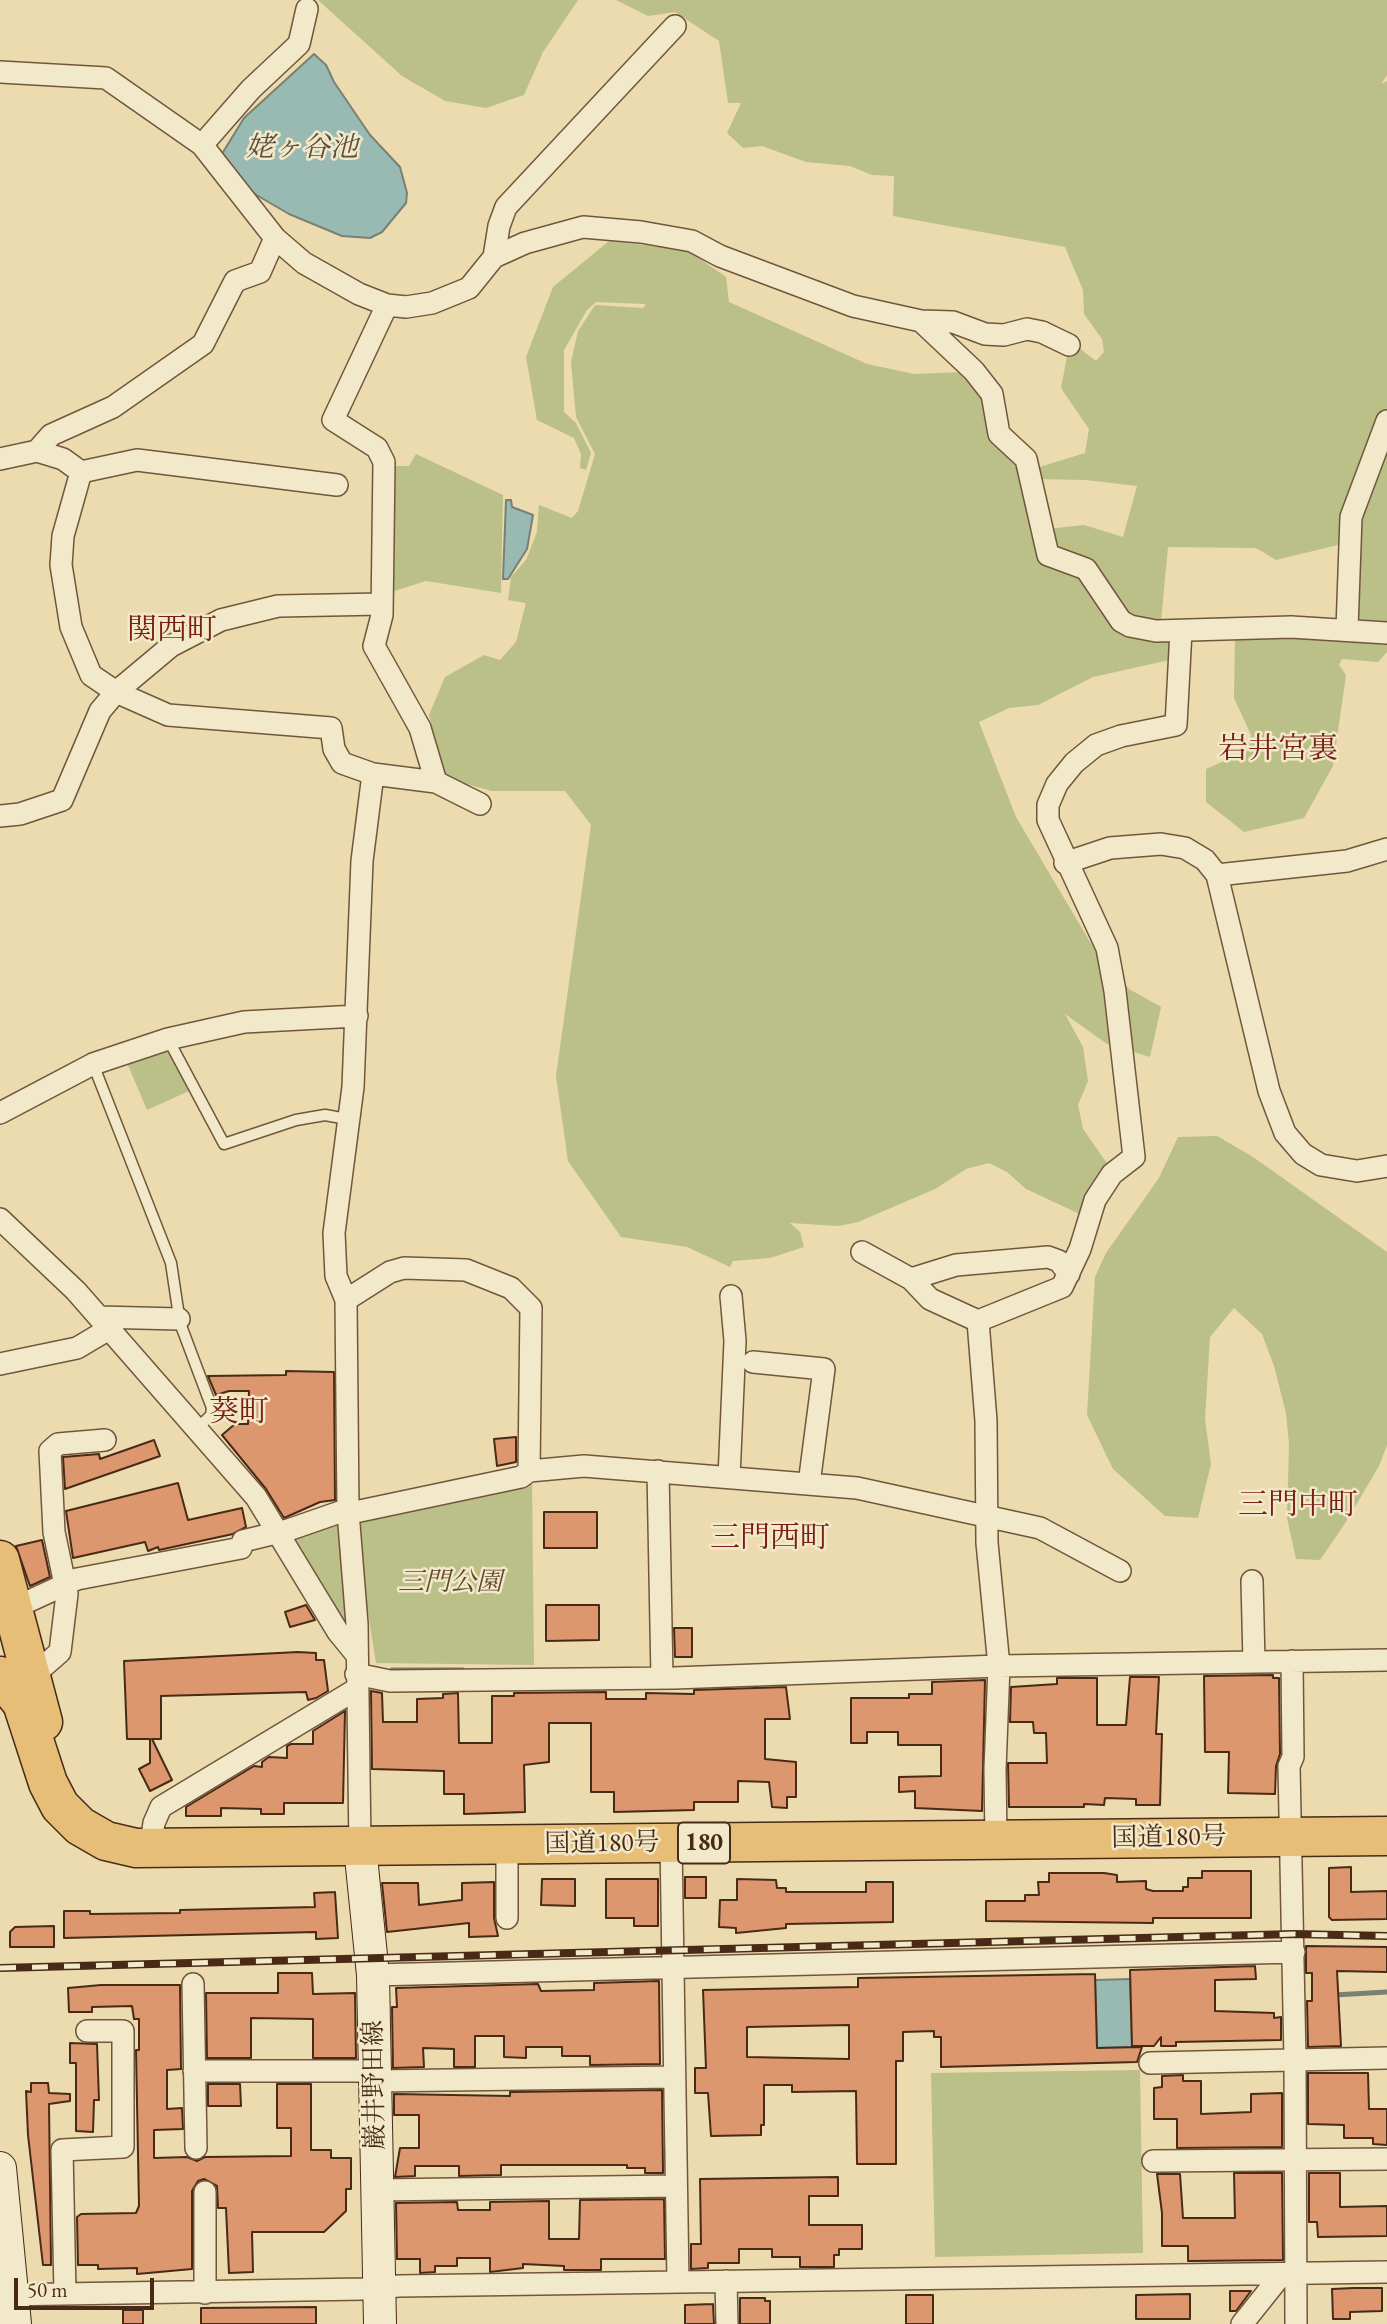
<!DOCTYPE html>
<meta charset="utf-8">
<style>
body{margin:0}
#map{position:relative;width:1387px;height:2324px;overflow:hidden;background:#ebdbae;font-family:"EB Garamond",serif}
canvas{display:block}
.scale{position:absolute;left:14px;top:2278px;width:140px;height:32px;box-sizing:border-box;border:4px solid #492a16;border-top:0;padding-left:9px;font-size:21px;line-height:24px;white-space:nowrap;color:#492a16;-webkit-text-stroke:5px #f2e8ca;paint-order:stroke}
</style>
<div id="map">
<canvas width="1387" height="2324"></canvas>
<div class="scale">50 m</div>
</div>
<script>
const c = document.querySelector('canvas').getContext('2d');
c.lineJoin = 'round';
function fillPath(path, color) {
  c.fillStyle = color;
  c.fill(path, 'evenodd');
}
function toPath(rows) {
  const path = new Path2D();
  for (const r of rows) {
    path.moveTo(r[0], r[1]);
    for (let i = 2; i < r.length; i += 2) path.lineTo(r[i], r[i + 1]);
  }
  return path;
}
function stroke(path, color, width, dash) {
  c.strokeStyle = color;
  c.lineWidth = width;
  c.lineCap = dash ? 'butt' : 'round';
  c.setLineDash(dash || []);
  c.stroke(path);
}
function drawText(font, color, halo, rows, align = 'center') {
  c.font = font + ' "EB Garamond","Noto Serif JP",serif';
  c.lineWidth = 5;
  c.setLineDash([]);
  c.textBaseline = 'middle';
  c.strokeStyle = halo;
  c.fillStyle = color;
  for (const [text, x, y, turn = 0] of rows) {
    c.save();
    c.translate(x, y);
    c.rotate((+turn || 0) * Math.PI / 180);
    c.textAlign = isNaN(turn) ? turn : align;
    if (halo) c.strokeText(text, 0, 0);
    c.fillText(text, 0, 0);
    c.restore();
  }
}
const green = toPath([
 [318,0,578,0,543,52,524,95,486,108,445,101,402,76],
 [616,0,1387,0,1387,75,1381,84,1387,81,1387,652,1378,662,1342,659,1339,665,1346,675,1333,766,1304,818,1244,832,1206,802,1206,769,1243,753,1251,735,1234,698,1235,633,1342,634,1346,543,1276,560,1256,548,1168,547,1161,621,1126,617,1054,555,1047,529,1084,525,1123,537,1137,486,1086,480,1035,479,1033,469,1085,453,1089,429,1061,388,1070,341,1096,361,1104,352,1102,339,1084,314,1083,290,1065,247,893,216,894,176,872,175,850,166,806,162,762,146,743,148,727,133,741,103,728,103,719,41,675,12,648,16],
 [609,241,687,250,726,277,729,302,867,364,914,374,963,372,985,393,1016,455,1046,559,1081,571,1118,625,1174,636,1174,659,1093,677,1038,705,1009,708,979,722,1016,817,1090,942,1129,989,1161,1007,1150,1057,1107,1044,1065,1014,1083,1047,1088,1081,1078,1105,1083,1129,1106,1162,1117,1165,1082,1215,1026,1189,1007,1172,989,1163,966,1169,935,1189,858,1222,839,1226,790,1223,800,1232,804,1247,770,1258,733,1261,730,1267,687,1247,621,1237,568,1161,556,1076,591,825,565,791,492,791,444,778,429,715,445,677,484,655,500,660,516,642,526,603,508,600,511,577,526,560,537,532,539,505,572,518,578,511,595,454,576,417,571,362,578,331,595,305,643,308,646,304,596,302,587,310,564,350,564,412,576,423,591,453,586,470,580,468,581,454,574,438,537,420,526,357,553,287],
 [416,454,503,495,501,593,426,581,394,591,391,586,395,466,409,466],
 [167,1046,189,1091,147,1110,125,1058],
 [1217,1136,1253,1157,1387,1252,1387,1445,1379,1466,1346,1522,1320,1560,1296,1559,1287,1518,1289,1444,1286,1413,1274,1366,1262,1334,1234,1308,1210,1337,1205,1419,1211,1464,1198,1518,1165,1516,1113,1469,1087,1415,1095,1277,1106,1253,1159,1178,1178,1137],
 [532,1480,534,1665,376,1663,357,1545,357,1519],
 [341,1516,348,1626,343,1628,291,1533],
 [1140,2070,1143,2253,935,2257,931,2073]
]);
const water = toPath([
 [314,54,326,65,334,82,370,135,400,167,407,193,406,203,382,232,370,238,342,236,289,214,246,189,220,157,244,118,314,54],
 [506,500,511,500,512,507,533,515,527,549,508,579,503,579,506,500],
 [1130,1979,1132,2047,1097,2048,1095,1980,1130,1979]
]);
const stream = toPath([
 [392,1670,463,1670],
 [1334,1995,1387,1992]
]);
const building = toPath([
 [286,1371,334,1372,335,1500,320,1502,284,1518,266,1489,222,1435,235,1424,248,1424,249,1391,229,1391,216,1395,208,1376,286,1375,286,1371],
 [516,1437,516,1462,497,1466,494,1439,516,1437],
 [154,1440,160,1456,65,1489,63,1457,99,1454,100,1459,154,1440],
 [178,1483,188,1520,242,1508,246,1527,233,1534,159,1550,158,1547,148,1551,145,1542,73,1558,66,1511,178,1483],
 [544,1512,597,1512,597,1548,544,1548,544,1512],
 [42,1540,50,1577,30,1586,16,1546,42,1540],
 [306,1605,315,1620,290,1627,285,1612,306,1605],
 [546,1605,599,1605,599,1640,546,1641,546,1605],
 [674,1628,692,1628,692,1657,675,1657,674,1628],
 [298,1652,316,1653,316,1660,324,1660,328,1691,316,1698,308,1700,306,1692,161,1696,161,1739,152,1739,172,1780,150,1791,139,1769,150,1763,150,1739,127,1739,124,1661,298,1652],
 [1273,1675,1273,1678,1279,1678,1280,1754,1276,1766,1275,1794,1228,1793,1229,1752,1205,1752,1204,1676,1273,1675],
 [1130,1677,1159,1677,1156,1734,1162,1734,1160,1805,1136,1805,1136,1799,1105,1798,1104,1805,1084,1804,1084,1807,1009,1807,1008,1763,1047,1763,1046,1733,1034,1733,1033,1722,1010,1722,1011,1687,1057,1684,1057,1678,1097,1678,1097,1725,1126,1725,1130,1677],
 [985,1680,982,1811,915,1808,915,1791,899,1792,899,1777,941,1776,941,1745,898,1745,898,1732,867,1732,867,1743,851,1743,851,1698,909,1698,909,1694,932,1694,932,1682,985,1680],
 [786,1687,790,1719,765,1719,765,1759,796,1762,796,1797,787,1797,787,1808,772,1807,769,1782,738,1781,738,1802,694,1802,694,1810,614,1812,614,1792,591,1792,591,1723,549,1723,549,1762,524,1765,525,1812,464,1814,464,1794,444,1794,444,1771,372,1769,371,1691,382,1693,383,1722,417,1722,417,1699,443,1698,443,1694,458,1693,459,1743,492,1743,492,1696,514,1696,514,1693,606,1692,606,1699,646,1699,646,1693,694,1694,694,1690,786,1687],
 [345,1711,343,1803,284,1803,284,1814,261,1814,261,1809,221,1808,221,1816,186,1816,186,1807,254,1766,262,1767,262,1762,269,1757,287,1758,287,1746,291,1744,313,1744,313,1731,345,1711],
 [1351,1867,1351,1892,1387,1891,1387,1919,1332,1920,1329,1917,1329,1868,1351,1867],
 [1202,1871,1251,1871,1251,1918,1153,1918,1153,1923,986,1921,986,1901,1025,1901,1025,1895,1039,1895,1038,1882,1049,1882,1049,1873,1104,1873,1117,1875,1117,1882,1146,1881,1146,1889,1153,1891,1183,1891,1183,1887,1188,1887,1188,1878,1202,1878,1202,1871],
 [685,1877,706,1877,706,1898,685,1898,685,1877],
 [542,1879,575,1879,575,1906,541,1905,542,1879],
 [606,1879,658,1879,658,1926,634,1926,634,1918,606,1918,606,1879],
 [737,1879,776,1880,777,1888,786,1888,786,1892,866,1892,866,1882,893,1882,893,1922,786,1924,786,1928,736,1933,736,1928,719,1927,720,1900,737,1900,737,1879],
 [494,1882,494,1918,498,1936,469,1937,469,1923,387,1932,382,1883,418,1883,419,1905,462,1900,462,1883,494,1882],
 [335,1892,338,1938,316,1939,316,1932,64,1938,64,1911,90,1911,90,1914,180,1913,180,1910,315,1907,314,1893,335,1892],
 [54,1926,54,1947,10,1947,10,1932,15,1927,54,1926],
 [1306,1946,1387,1947,1387,1972,1337,1971,1341,2046,1308,2047,1307,2001,1312,2001,1312,1973,1306,1973,1306,1946],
 [1255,1966,1256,1979,1215,1980,1215,2011,1274,2013,1274,2018,1281,2017,1281,2040,1176,2042,1176,2046,1161,2046,1161,2037,1154,2046,1132,2046,1130,1970,1255,1966],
 [278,1973,312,1973,313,1994,355,1993,356,2058,313,2058,313,2019,251,2018,251,2058,207,2058,206,1993,278,1993,278,1973],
 [1095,1974,1097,2048,1142,2047,1137,2062,941,2067,941,2037,934,2037,934,2031,903,2032,903,2061,896,2061,896,2164,857,2164,856,2091,792,2092,792,2085,764,2085,764,2125,761,2125,761,2135,711,2136,708,2093,695,2093,695,2068,706,2068,703,1990,858,1987,858,1978,1095,1974],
 [849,2025,849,2059,747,2057,747,2027,849,2025],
 [659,1981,660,2064,590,2065,590,2056,562,2056,562,2047,526,2047,526,2058,504,2057,504,2036,475,2036,475,2067,454,2067,454,2049,423,2048,424,2067,393,2068,392,2007,397,2007,396,1988,538,1984,541,1991,594,1990,594,1983,659,1981],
 [101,1985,180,1985,181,2069,167,2070,167,2109,182,2108,183,2129,154,2130,154,2158,187,2157,197,2161,205,2157,291,2156,291,2128,277,2128,277,2084,311,2084,311,2150,331,2150,331,2158,351,2158,351,2189,346,2189,346,2211,324,2232,252,2232,253,2272,229,2273,226,2208,218,2208,217,2186,204,2179,198,2181,192,2191,192,2269,137,2274,137,2268,98,2269,98,2265,78,2265,77,2217,81,2214,136,2213,139,2206,136,2050,139,2050,139,2019,134,2019,132,2006,92,2007,92,2012,69,2012,68,1988,101,1985],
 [70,2043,97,2044,99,2100,94,2100,93,2132,76,2131,76,2063,70,2063,70,2043],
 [1308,2073,1368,2073,1369,2109,1387,2109,1387,2145,1373,2144,1373,2138,1344,2138,1344,2125,1308,2124,1308,2073],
 [1183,2075,1183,2081,1201,2081,1201,2114,1251,2112,1251,2094,1282,2093,1282,2147,1177,2148,1177,2119,1154,2119,1154,2088,1162,2087,1162,2076,1183,2075],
 [31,2083,48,2083,49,2093,70,2094,70,2101,49,2104,51,2265,43,2265,28,2135,26,2091,31,2092,31,2083],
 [208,2084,240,2084,241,2106,208,2106,208,2084],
 [662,2090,663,2173,645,2173,645,2168,627,2168,627,2165,501,2165,501,2175,459,2176,459,2166,415,2166,415,2176,395,2177,400,2148,419,2148,419,2115,394,2115,394,2094,510,2096,510,2092,662,2090],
 [1234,2173,1282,2173,1283,2260,1188,2261,1188,2246,1162,2246,1162,2213,1157,2174,1180,2174,1183,2218,1235,2218,1234,2173],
 [1309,2173,1340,2173,1340,2207,1387,2206,1387,2236,1318,2237,1317,2222,1309,2222,1309,2173],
 [838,2177,838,2196,809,2196,809,2225,862,2225,862,2249,839,2249,839,2255,834,2255,834,2267,800,2267,800,2257,772,2257,772,2249,739,2249,739,2263,708,2263,708,2268,691,2269,691,2244,701,2244,700,2179,838,2177],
 [664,2199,665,2259,601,2259,601,2270,564,2270,564,2266,523,2264,523,2268,490,2272,490,2258,457,2258,457,2266,435,2266,435,2272,420,2273,420,2259,397,2259,396,2203,457,2202,458,2210,490,2210,490,2202,549,2201,549,2239,579,2239,580,2200,664,2199],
 [1354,2288,1382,2288,1382,2311,1350,2312,1350,2319,1333,2319,1332,2289,1354,2288],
 [1230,2291,1251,2291,1236,2311,1230,2311,1230,2291],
 [1190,2294,1190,2319,1136,2319,1136,2295,1190,2294],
 [906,2295,933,2295,933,2324,906,2324,906,2295],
 [740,2298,765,2298,765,2301,770,2301,770,2324,740,2324,740,2298],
 [713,2304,714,2324,685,2324,685,2305,713,2304],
 [316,2307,316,2324,201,2324,201,2308,316,2307],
 [123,2310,143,2310,143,2324,123,2324,123,2310]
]);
const lane = toPath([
 [168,1039,224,1144,296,1120,325,1115,347,1119],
 [93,1064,171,1263,180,1323,212,1408,211,1415,198,1428]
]);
const street = toPath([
 [0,72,106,78,202,145,275,238,304,263,359,294,387,305,406,307,432,303,469,288,494,257,525,243,583,227,641,232,692,241,720,256,853,306,921,321,953,322,985,334,1004,335,1027,329,1042,332,1069,345],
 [202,145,251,89,299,44,307,9],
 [494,257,499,226,506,207,675,26],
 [387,305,333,420,377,448,384,462,382,615,374,646,420,728,436,782,480,804],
 [921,321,974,371,992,394,999,434,1026,459,1048,555,1086,569,1121,621,1130,626,1156,631,1291,627,1387,633],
 [37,451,51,435,113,407,203,344,235,281,260,272,275,238],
 [0,459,37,451,63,459,81,472,63,536,61,565,71,627,91,675,116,692,168,715,331,728,334,749,342,763,373,774,436,782],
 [81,472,137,460,337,485],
 [1347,629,1351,517,1387,421],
 [0,816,20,814,62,800,100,711,116,692,171,646,221,620,278,606,382,604],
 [1065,863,1110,848,1161,844,1185,848,1205,860,1217,875,1269,1091,1285,1133,1303,1154,1321,1165,1357,1171,1387,1166],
 [1217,875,1347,861,1387,849],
 [0,1113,93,1064,168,1039,244,1022,357,1016],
 [0,1219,76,1291,256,1497,338,1632,356,1654],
 [862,1252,911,1279,930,1299,978,1321],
 [911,1279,956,1265,1048,1257,1059,1261,1069,1274],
 [346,1300,390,1272,404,1268,466,1270,511,1288,531,1308,529,1471],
 [99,1317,179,1319],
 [753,1362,824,1369,809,1484],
 [0,1364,77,1348,109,1329],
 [658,1471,662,1678],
 [729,1477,735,1341,731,1296],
 [1252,1581,1254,1662],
 [14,1608,77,1579,241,1548,243,1541,288,1530,340,1512,355,1512,521,1477,529,1471,584,1466,857,1488,1040,1528,1120,1571],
 [1292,1661,1293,1757,1289,1766,1295,2060,1296,2324],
 [32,1670,44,1666,60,1652,67,1594,54,1532,50,1451,58,1444,105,1440],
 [356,1674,390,1681,674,1678,999,1666,1387,1660],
 [996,1841,995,1769,999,1666,987,1543,986,1421,978,1321,1062,1287,1080,1249,1095,1200,1112,1174,1134,1157,1115,991,1107,948,1048,820,1048,805,1057,784,1074,763,1096,745,1121,736,1176,725,1181,631],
 [671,1843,678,2282],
 [507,1845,507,1918],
 [360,1847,357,1624,348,1512,346,1300,336,1276,334,1233,353,1087,362,861,373,774],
 [150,1849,154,1823,161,1807,355,1690],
 [373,1975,1294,1952],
 [193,1984,196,2148],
 [1150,2063,1387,2058],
 [194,2071,375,2071],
 [375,2081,674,2077],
 [1153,2161,1387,2159],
 [378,2190,676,2186],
 [205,2192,205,2293],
 [726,2281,727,2324],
 [65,2294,62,2150,123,2147,123,2031,87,2031],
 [2,2295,363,2289,399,2286,1387,2272],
 [1242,2324,1282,2274]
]);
const secondary = toPath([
 [360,1847,373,1975,380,2324],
 [0,2168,15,2324]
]);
const highway = toPath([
 [0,1560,43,1722],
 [0,1676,22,1703,48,1783,60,1806,80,1826,106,1841,136,1848,1387,1836]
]);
const rail = toPath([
 [0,1968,1294,1934,1387,1936]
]);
const shields = [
 [704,1843,52]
];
const shieldNames = [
 ["180",704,1843]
];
const parkNames = [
 ["三門公園",450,1583]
];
const streetNames = [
 ["国道180号",1169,1838,-1],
 ["国道180号",602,1844,-1],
 ["巌井野田線",375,2085,-91]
];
const waterNames = [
 ["姥ヶ谷池",302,148]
];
const quarterNames = [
 ["関西町",172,631],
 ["岩井宮裏",1278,750],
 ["葵町",239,1413],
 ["三門中町",1298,1506],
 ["三門西町",770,1539]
];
fillPath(green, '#bbbf88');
fillPath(water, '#99bab2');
stroke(water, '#798074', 2);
stroke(stream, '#798074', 5);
fillPath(building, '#dc976f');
stroke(building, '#492a16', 2);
stroke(lane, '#72563c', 13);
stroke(street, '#72563c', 24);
stroke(secondary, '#492a16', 34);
stroke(highway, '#492a16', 41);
stroke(lane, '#f2e8ca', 10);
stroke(street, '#f2e8ca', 21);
stroke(secondary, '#f2e8ca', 32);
stroke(highway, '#e6be77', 38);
stroke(rail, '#492a16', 8);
stroke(rail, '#f2e8ca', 5, [16]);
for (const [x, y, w] of shields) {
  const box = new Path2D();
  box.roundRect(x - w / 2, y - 20.5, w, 41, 5);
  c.fillStyle = '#f2e8ca';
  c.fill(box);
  stroke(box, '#492a16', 2);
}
drawText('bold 24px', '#492a16', null, shieldNames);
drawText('italic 26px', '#60482d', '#f2e8ca', parkNames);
drawText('26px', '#492a16', '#f2e8ca', streetNames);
drawText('italic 28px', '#5d4e3d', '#f2e8ca', waterNames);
drawText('30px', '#7a1f14', '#f2e8ca', quarterNames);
</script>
